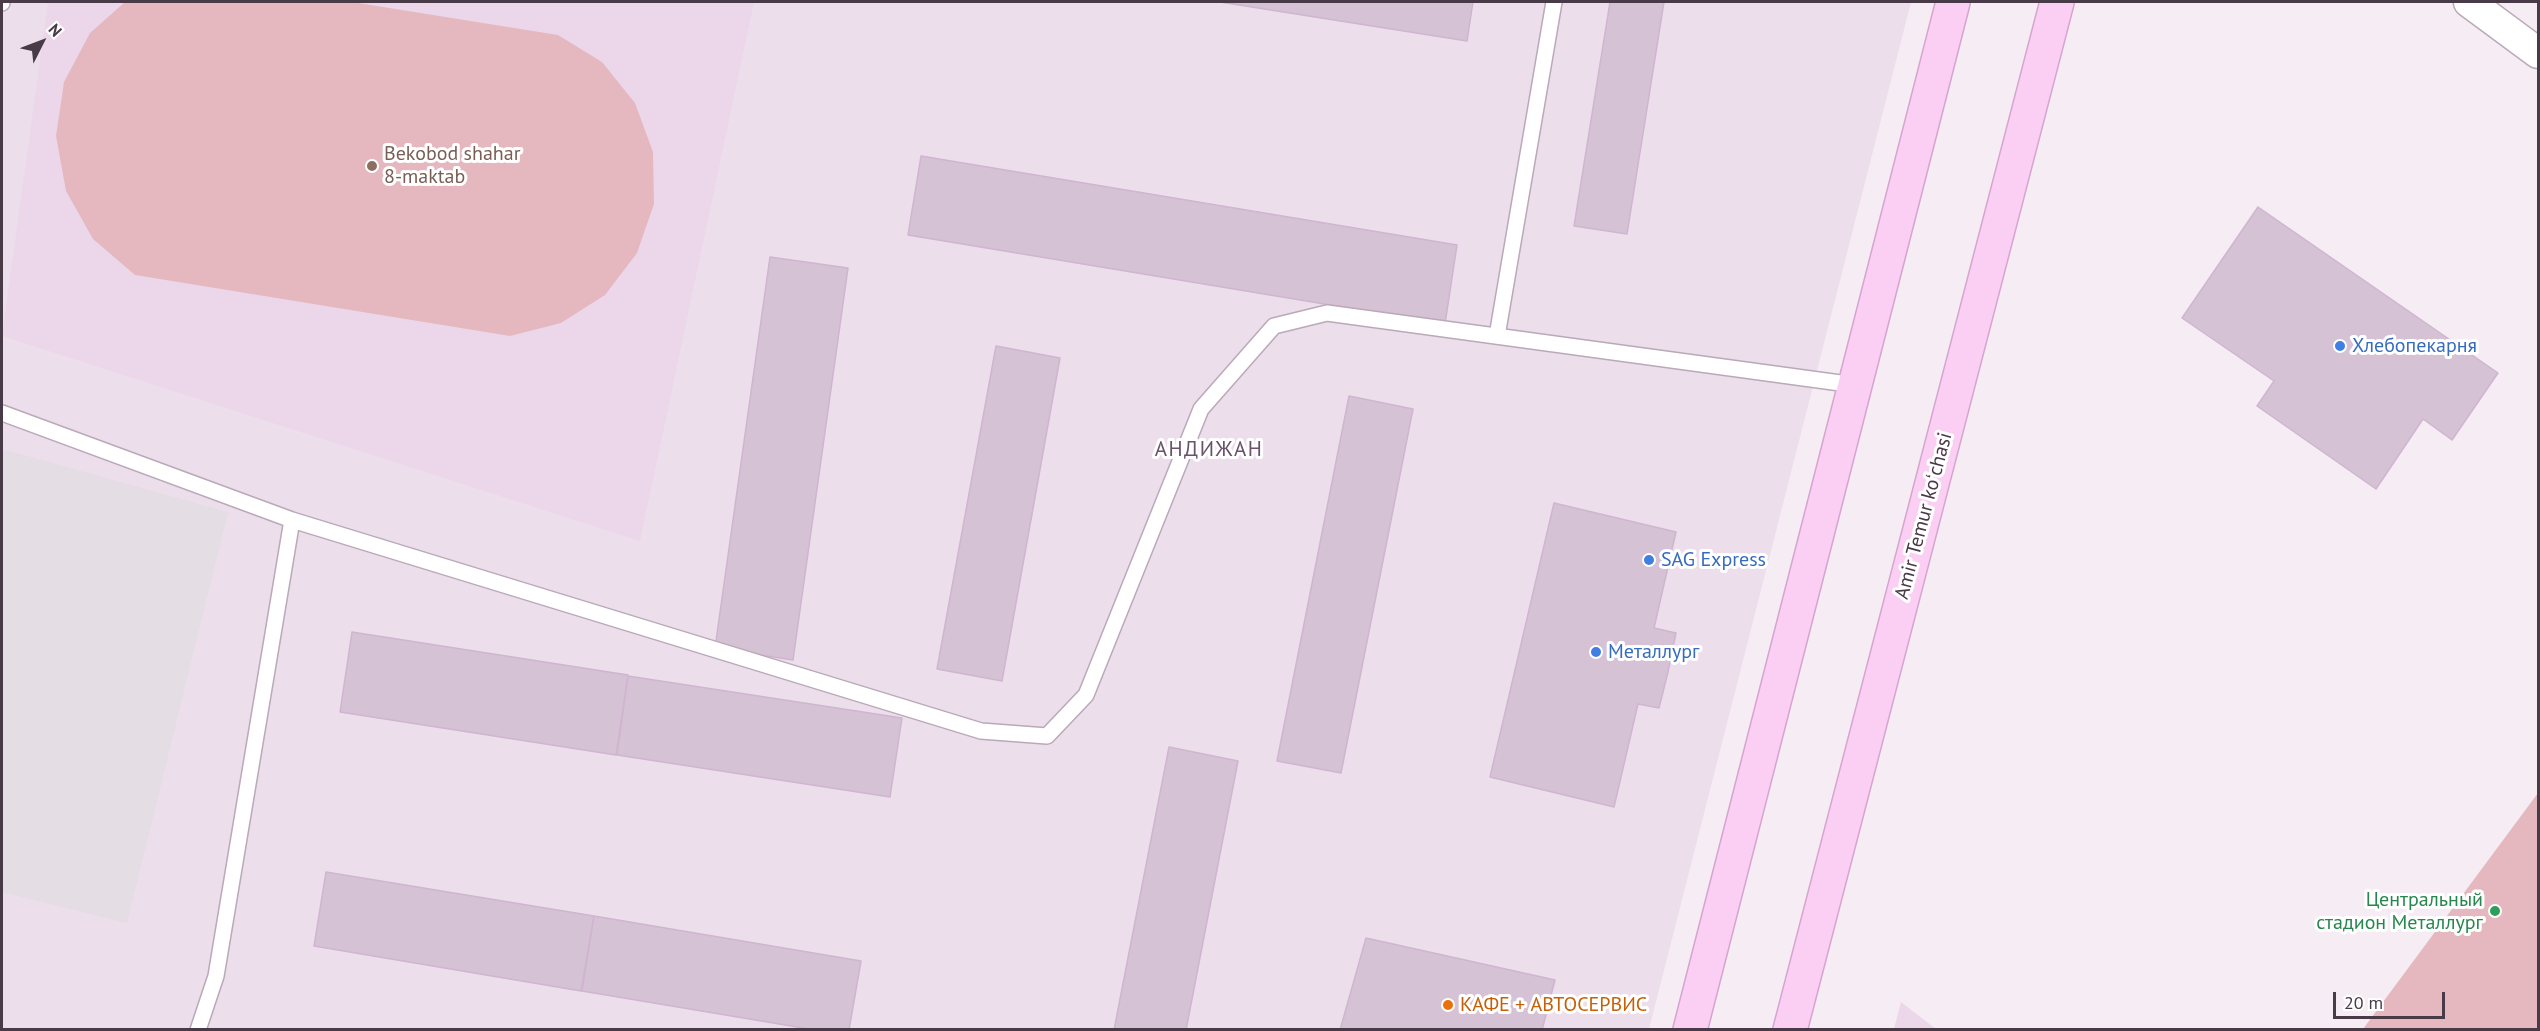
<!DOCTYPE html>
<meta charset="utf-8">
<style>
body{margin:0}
#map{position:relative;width:2540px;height:1031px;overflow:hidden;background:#f5ecf4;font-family:"PT Sans",sans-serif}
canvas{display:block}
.frame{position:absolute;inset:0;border:3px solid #493a48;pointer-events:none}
.north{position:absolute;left:12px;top:12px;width:60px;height:60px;-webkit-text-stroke:4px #fff;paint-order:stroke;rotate:48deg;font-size:16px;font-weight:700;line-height:24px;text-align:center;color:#493a48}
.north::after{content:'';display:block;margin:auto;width:21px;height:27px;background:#493a48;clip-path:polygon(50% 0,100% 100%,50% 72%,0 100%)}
.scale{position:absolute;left:2333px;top:992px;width:112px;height:27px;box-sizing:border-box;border:3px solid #493a48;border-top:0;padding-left:8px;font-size:18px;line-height:21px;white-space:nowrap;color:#493a48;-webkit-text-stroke:4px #fff;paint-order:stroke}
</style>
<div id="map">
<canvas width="2540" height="1031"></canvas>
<div class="frame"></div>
<div class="north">N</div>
<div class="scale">20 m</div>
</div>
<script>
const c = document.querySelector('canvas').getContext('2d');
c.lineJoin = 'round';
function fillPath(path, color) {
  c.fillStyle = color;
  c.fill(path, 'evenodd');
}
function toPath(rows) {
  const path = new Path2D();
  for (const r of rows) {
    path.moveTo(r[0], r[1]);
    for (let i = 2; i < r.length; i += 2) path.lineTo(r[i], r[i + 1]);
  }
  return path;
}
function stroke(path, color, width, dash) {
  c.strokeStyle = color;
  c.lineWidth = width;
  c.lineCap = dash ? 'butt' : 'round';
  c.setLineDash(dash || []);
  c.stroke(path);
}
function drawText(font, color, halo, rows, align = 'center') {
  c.font = font + ' "PT Sans",sans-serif';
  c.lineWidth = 6;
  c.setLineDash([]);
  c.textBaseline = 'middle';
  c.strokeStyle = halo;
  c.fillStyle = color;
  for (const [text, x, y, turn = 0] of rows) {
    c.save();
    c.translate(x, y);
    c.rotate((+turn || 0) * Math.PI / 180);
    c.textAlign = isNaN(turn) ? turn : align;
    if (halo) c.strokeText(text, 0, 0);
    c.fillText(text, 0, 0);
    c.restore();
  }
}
const residential = toPath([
 [2,2,1911,2,1649,1029,2,1030]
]);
const industrial = toPath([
 [2,449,228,512,127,923,2,892]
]);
const education = toPath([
 [48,2,754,2,640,541,2,336],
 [1901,1002,1936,1029,1894,1029]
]);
const green = toPath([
 [125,2,352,2,558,35,602,62,635,103,653,152,654,204,637,253,605,295,561,323,510,336,135,275,93,239,66,191,56,136,64,82,90,33],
 [2538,793,2538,1029,2363,1029]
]);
const building = toPath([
 [1220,2,1473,2,1467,41,1220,2],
 [1610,2,1664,2,1627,234,1574,226,1610,2],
 [921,156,1457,245,1445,324,908,235,921,156],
 [2258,207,2498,373,2452,440,2423,419,2376,489,2257,406,2274,381,2182,318,2258,207],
 [770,257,848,268,793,660,715,648,770,257],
 [996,346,1060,358,1002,681,937,669,996,346],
 [1349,396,1413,409,1341,773,1277,761,1349,396],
 [1554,503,1676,532,1654,628,1676,633,1668,672,1659,708,1638,704,1614,807,1490,777,1554,503],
 [352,632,628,675,616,755,340,712,352,632],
 [628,676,902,718,890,797,617,755,628,676],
 [1169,747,1238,761,1186,1030,1114,1030,1169,747],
 [326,872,594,916,581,991,314,946,326,872],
 [594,916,861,961,849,1030,815,1030,582,991,594,916],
 [1366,938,1555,980,1542,1030,1340,1030,1366,938]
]);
const lane = toPath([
 [2,3,2,2],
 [1497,336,1554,2],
 [2,413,292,520,981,731,1047,736,1086,695,1201,409,1274,326,1327,313,1855,385],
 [198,1030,216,976,292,520]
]);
const street = toPath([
 [2469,2,2538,53]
]);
const secondary = toPath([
 [1690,1030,1953,2],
 [1790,1030,2057,2]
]);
const markers = [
 [372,166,6,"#8d6e63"],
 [2340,346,6,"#3f7fe0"],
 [1649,560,6,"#3f7fe0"],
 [1596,652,6,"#3f7fe0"],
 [2495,911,6,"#2e9e5b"],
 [1448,1005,6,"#e8710a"]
];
const educationNames = [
 ["Bekobod shahar",384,154],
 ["8-maktab",384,177]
];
const shopNames = [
 ["Хлебопекарня",2352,346],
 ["SAG Express",1661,560],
 ["Металлург",1608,652]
];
const streetNames = [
 ["Amir Temur koʻchasi",1924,516,-75]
];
const leisureNames = [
 ["Центральный",2483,900],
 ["стадион Металлург",2483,923]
];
const foodNames = [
 ["КАФЕ + АВТОСЕРВИС",1460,1005]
];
const neighbourhoodNames = [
 ["АНДИЖАН",1209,450]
];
fillPath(residential, '#ecdeeb');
fillPath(industrial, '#e4dde4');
fillPath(education, '#ecd7ea');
fillPath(green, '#e5b8bf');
fillPath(building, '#d5c2d5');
stroke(building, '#d0b5d0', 1.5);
stroke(lane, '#baa9b8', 18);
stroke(street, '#baa9b8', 33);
stroke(secondary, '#d6a4cf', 36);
stroke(lane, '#fff', 15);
stroke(street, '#fff', 30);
stroke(secondary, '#fbcff4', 33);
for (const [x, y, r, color] of markers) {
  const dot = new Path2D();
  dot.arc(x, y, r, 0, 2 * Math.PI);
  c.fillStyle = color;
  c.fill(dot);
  stroke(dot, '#fff', 2);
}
drawText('20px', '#785e54', '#fff', educationNames, 'left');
drawText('20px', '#366cbe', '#fff', shopNames, 'left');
drawText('20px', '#493a48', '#fff', streetNames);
drawText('20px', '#27864d', '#fff', leisureNames, 'right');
drawText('20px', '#c56008', '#fff', foodNames, 'left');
c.letterSpacing = '1.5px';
drawText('21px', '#6a526b', '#fff', neighbourhoodNames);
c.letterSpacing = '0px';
</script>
